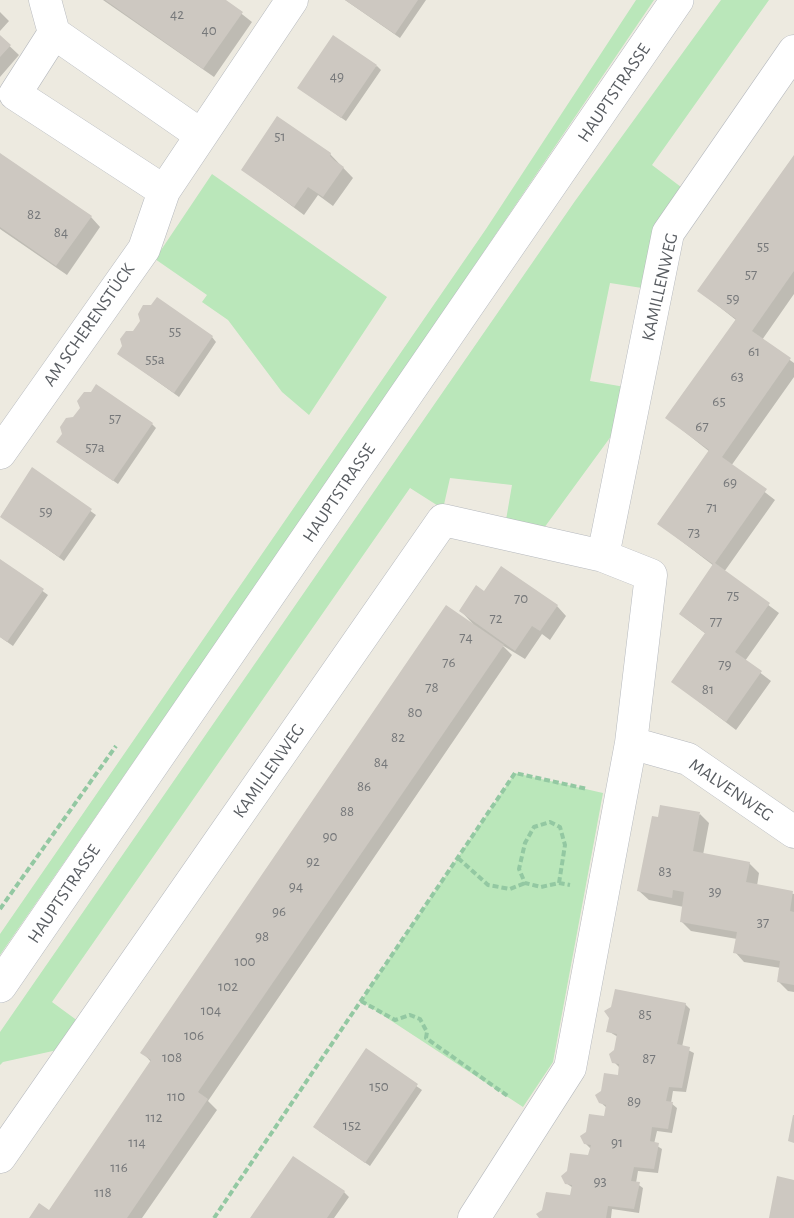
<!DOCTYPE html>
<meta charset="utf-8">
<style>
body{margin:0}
canvas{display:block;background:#edeae0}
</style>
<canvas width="794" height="1218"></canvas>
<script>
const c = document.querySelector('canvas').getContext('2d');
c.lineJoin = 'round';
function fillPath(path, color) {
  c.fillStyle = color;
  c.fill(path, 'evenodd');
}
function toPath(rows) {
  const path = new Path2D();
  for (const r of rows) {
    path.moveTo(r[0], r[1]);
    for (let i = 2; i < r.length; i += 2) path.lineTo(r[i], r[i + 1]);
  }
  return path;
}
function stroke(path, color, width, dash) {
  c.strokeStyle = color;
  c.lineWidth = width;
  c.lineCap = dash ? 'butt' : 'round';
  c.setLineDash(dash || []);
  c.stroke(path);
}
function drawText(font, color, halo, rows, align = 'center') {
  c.font = font + ' "Alegreya Sans",sans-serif';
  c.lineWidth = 6;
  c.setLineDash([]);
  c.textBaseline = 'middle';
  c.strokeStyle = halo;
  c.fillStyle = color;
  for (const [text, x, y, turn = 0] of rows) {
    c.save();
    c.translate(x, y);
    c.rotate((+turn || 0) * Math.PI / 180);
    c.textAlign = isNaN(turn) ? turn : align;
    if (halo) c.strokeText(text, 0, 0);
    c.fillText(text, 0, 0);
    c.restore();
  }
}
const green = toPath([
 [636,0,654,0,366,426,0,955,0,934,486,229],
 [721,0,769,0,652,165,681,187,642,288,610,283,590,381,625,387,620,424,544,528,506,520,512,485,450,478,443,509,410,488,52,1002,82,1024,62,1049,3,1062,0,1065,0,1032,575,201],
 [212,174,387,297,309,415,282,392,228,320,202,302,207,295,155,259],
 [515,773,603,793,553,1062,523,1107,361,1001]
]);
const shadow = toPath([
 [103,0,224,0,252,22,214,77],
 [345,0,426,0,400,38],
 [0,12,9,21,0,31],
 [0,37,19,55,0,77],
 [377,66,381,70,346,121,304,92],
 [330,154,353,178,333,206,318,195,304,215,243,170],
 [0,155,91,217,100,227,67,275,0,229],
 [794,156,794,294,762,340,794,363,794,377,731,466,775,500,724,572,779,613,745,661,771,681,736,730,673,682,706,634,680,614,714,566,659,524,710,452,667,418,736,320,699,291],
 [142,321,212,337,216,342,179,397,119,354],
 [152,424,156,428,118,484,63,446,64,434],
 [32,469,96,515,64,561,1,516],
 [0,560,48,595,13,646,0,637],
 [485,593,557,606,566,616,550,640,542,634,525,659,502,645,512,655,208,1101,217,1110,142,1218,31,1218,50,1212,152,1063,142,1052,473,624,461,611],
 [700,814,709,823,703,855,749,863,759,873,757,886,794,894,794,992,788,991,778,981,781,968,744,962,735,952,737,939,691,931,681,921,684,907,649,900,639,891],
 [685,1004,690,1009,682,1047,694,1053,686,1092,673,1091,671,1103,677,1108,672,1133,657,1131,654,1144,662,1149,658,1173,638,1171,636,1183,643,1188,639,1213,612,1209,611,1218,539,1218,571,1197,573,1188,566,1183,590,1157,590,1148,585,1143,605,1117,607,1108,600,1102,619,1076,619,1067,614,1062,618,1037,608,1031],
 [366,1051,422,1090,370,1166,319,1131],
 [344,1192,349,1197,334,1218,252,1218]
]);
const building = toPath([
 [105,0,226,0,243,12,203,69],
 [345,0,418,0,395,34],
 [0,35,11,45,0,57],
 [333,35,377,65,341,118,297,88],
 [277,116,331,153,330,156,334,160,344,167,323,197,308,187,294,207,241,170],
 [0,153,92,216,56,266,0,227],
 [794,155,794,271,752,331,791,358,722,457,767,489,715,563,770,603,735,652,762,671,726,722,671,682,705,633,679,614,713,564,657,524,709,450,665,418,736,319,697,291],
 [157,297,213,336,174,393,117,354,122,346,120,339,126,331,133,331,140,321,138,314,143,305,151,305],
 [96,384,153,423,113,481,56,442,62,434,60,427,66,418,73,417,80,408,77,401,84,392,91,392],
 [32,467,92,509,59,557,0,517],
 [0,559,44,589,7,642,0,637],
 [501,566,558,605,540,631,532,626,515,651,459,611,476,585,484,591],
 [446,605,504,645,198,1092,208,1099,127,1218,29,1218,39,1203,49,1210,151,1060,140,1053],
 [660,805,700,812,693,851,750,862,746,882,793,891,790,911,794,912,794,985,777,982,780,961,733,953,737,932,680,922,684,892,673,890,672,898,637,891,652,816,658,817],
 [615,989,686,1003,677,1044,690,1047,682,1088,669,1087,666,1101,673,1102,668,1129,652,1127,650,1141,659,1143,654,1169,634,1167,631,1181,640,1182,634,1209,608,1206,606,1218,539,1218,536,1214,542,1210,546,1192,570,1195,572,1185,565,1184,561,1176,567,1171,570,1153,588,1155,591,1145,584,1144,580,1136,586,1132,589,1114,604,1116,606,1105,599,1103,595,1095,601,1091,604,1073,618,1075,619,1064,612,1063,609,1054,614,1050,617,1034,606,1032,609,1018,604,1011,611,1007],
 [366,1048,418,1084,365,1163,313,1127],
 [793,1115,794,1115,794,1143,788,1141],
 [293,1156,345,1191,327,1218,250,1218],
 [777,1176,794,1180,794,1218,769,1218]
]);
const path = toPath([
 [458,858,488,885,510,889,525,883],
 [559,883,565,845,560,827,550,822,534,827,525,843,519,869,525,883,541,887,559,883,570,885],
 [0,909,116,746],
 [361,1001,395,1020,410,1015,420,1019,427,1032,426,1038,509,1097],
 [214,1218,515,773,587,789]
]);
const minor = toPath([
 [45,0,54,33,201,135],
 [54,33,15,94,164,191],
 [0,453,144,249,164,191,292,0],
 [631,743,688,759,794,832],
 [0,1157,443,520,603,556,668,233,794,51],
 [474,1218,570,1068,631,743,651,575,603,556]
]);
const secondary = toPath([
 [0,986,677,0]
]);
const numberNames = [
 ["42",177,14],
 ["40",209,30],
 ["49",337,76],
 ["51",280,136],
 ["82",34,214],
 ["84",61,232],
 ["55",763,246],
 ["57",751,274],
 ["59",733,298],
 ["55",175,331],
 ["61",754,351],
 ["55a",155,359],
 ["63",737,376],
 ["65",719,401],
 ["57",115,418],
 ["67",702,426],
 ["57a",95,447],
 ["69",730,482],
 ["71",712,507],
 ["59",46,511],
 ["73",694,532],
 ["75",733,595],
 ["70",521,598],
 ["72",496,618],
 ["77",716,621],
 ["74",466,637],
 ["76",449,662],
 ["79",725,664],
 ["78",432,687],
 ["81",708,689],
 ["80",415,712],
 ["82",398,737],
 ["84",381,762],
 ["86",364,786],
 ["88",347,811],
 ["90",330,836],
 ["92",313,861],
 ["83",665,871],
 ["94",296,886],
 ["39",715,891],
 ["96",279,911],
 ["37",763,922],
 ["98",262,936],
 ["100",245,961],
 ["102",228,986],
 ["104",211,1010],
 ["85",645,1014],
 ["106",194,1035],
 ["108",172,1057],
 ["87",649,1058],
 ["150",379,1086],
 ["110",176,1096],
 ["89",634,1101],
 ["112",154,1117],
 ["152",352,1125],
 ["114",137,1142],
 ["91",617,1142],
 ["116",119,1167],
 ["93",600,1181],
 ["118",103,1192]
];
const streetNames = [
 ["HAUPTSTRASSE",614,93,-56],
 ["KAMILLENWEG",660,287,-77],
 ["AM SCHERENSTÜCK",89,325,-55],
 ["HAUPTSTRASSE",339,493,-56],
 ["KAMILLENWEG",269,771,-55],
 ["MALVENWEG",731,790,34],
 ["HAUPTSTRASSE",64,894,-56]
];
fillPath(green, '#bae7ba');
fillPath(shadow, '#0003');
fillPath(building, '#cdc8c1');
stroke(minor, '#b6b9be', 33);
stroke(secondary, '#b6bac0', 34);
stroke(path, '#93c8a2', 4, [6, 3]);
stroke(minor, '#fff', 32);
stroke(secondary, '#fff', 33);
drawText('15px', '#76787a', null, numberNames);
drawText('18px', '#595d62', '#fff', streetNames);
</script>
